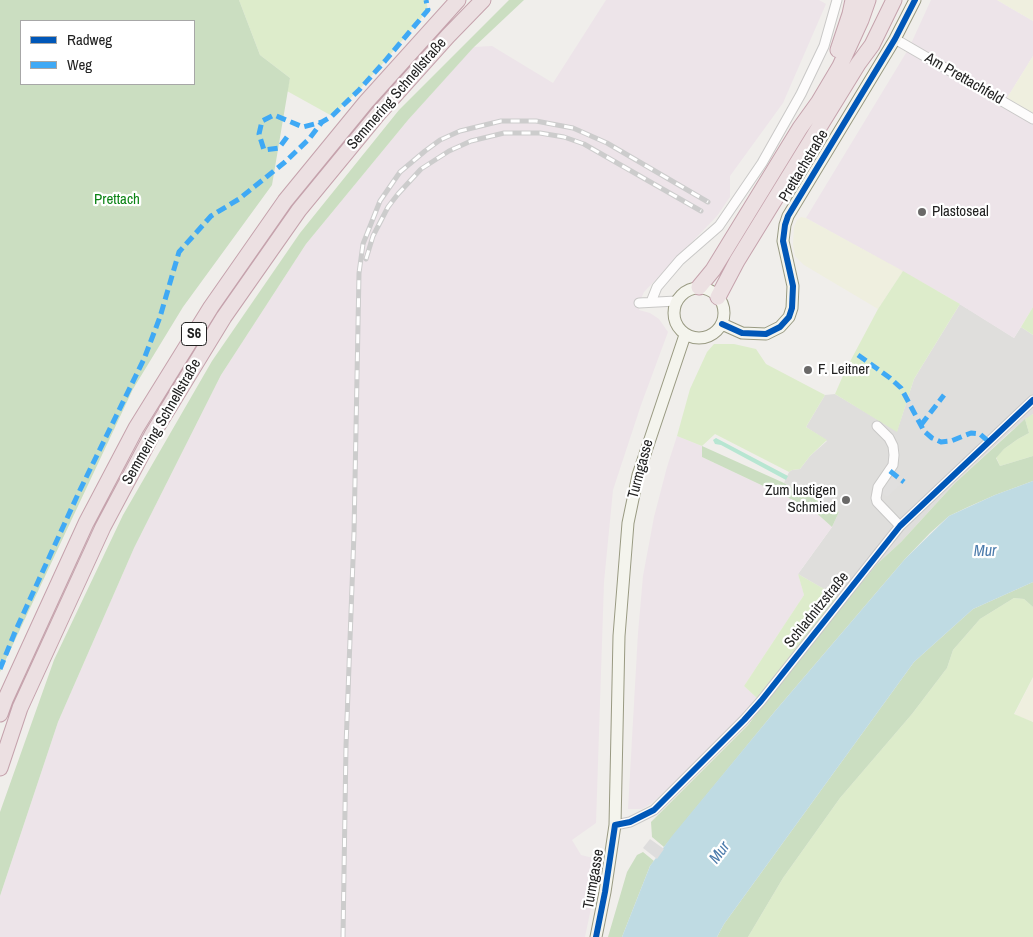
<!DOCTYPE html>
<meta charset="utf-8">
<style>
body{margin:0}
#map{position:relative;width:1033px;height:937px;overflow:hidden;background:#f0eeeb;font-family:"Archivo Narrow",sans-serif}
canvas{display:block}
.legend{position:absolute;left:20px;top:20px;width:175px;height:65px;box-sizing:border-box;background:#fff;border:1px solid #a7a7a7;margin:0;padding:6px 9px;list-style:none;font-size:15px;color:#222}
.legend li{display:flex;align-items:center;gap:10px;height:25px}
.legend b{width:25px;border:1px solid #a7a7a7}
</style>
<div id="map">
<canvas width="1033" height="937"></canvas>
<ul class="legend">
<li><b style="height:6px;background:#0057b8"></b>Radweg</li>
<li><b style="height:6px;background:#3fa9f5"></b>Weg</li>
</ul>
</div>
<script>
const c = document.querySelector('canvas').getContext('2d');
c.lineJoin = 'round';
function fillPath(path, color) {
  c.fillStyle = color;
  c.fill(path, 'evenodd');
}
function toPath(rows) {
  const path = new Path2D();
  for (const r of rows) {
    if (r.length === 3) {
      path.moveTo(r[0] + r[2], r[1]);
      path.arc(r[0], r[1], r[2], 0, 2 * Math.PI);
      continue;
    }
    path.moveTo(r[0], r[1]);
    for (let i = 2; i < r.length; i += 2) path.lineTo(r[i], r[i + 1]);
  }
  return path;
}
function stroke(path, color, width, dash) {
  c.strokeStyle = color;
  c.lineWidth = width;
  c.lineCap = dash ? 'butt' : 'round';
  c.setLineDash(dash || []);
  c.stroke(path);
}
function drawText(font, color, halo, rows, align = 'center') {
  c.font = font + ' "Archivo Narrow",sans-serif';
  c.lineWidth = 4.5;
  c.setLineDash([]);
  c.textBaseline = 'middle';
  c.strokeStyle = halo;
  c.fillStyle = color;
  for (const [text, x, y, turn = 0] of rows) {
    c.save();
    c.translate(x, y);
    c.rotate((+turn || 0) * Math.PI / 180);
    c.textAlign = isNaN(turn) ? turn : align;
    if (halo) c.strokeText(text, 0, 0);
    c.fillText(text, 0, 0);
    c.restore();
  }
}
const residential = toPath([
 [960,304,1014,338,1021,327,1033,335,1033,414,1011,431,955,483,901,542,878,563,846,602,798,574,832,527,839,512,784,483,789,472,792,470,800,469,810,456,827,441,806,427,825,395,835,394,897,431,914,379]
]);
const industrial = toPath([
 [606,0,819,0,826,4,783,103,730,176,730,197,717,216,644,292,639,303,639,310,650,313,659,319,668,332,641,405,613,490,604,582,596,823,572,840,581,855,601,860,585,937,0,937,0,896,58,722,134,548,221,375,306,244,408,120,473,47,492,46,553,83],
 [931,0,997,0,1033,21,1033,56,1007,98,1033,113,1033,307,1014,338,948,297,806,218,909,48],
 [677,436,702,446,702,457,812,509,832,527,798,574,804,595,744,686,758,699,672,785,652,803,642,809,628,809,638,633,643,576,654,517,667,467]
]);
const farmland = toPath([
 [997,0,1033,0,1033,21],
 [1033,56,1033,113,1007,98],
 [801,217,806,218,903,271,878,309,804,265,795,256,793,244,794,227,797,220],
 [1033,677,1033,722,1014,715]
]);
const grass = toPath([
 [239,0,426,0,428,10,385,61,359,90,332,116,287,91,290,78,260,55],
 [903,271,960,304,914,379,897,432,835,394,845,371,878,309],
 [1033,307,1033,335,1021,327],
 [714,344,734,344,756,349,766,364,825,395,806,427,827,440,810,456,800,469,792,470,789,472,715,434,702,446,677,436,690,389,707,352],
 [1033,414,1033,456,1000,466,996,457,1004,449,1018,439,1029,433,1025,419],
 [798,574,838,597,758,699,744,686,804,595],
 [1014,598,1024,599,1033,607,1033,677,1014,714,1033,722,1033,937,748,937,783,878,840,798,912,714,947,668,953,650,980,619]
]);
const forest = toPath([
 [0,0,239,0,260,55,290,78,272,185,183,307,133,389,0,672],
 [21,21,194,21,194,84,21,84],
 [509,0,524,0,473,48,408,120,306,244,221,375,134,548,58,722,0,896,0,812,54,660,123,515,212,361,300,233,399,110],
 [1025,419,1029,433,1018,439,1004,449,996,458,1000,466,1033,456,1033,481,995,495,968,507,949,516,930,533,905,559,776,710,664,847,652,837,651,822,748,725,801,656,878,563,901,542,955,483],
 [702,446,784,483,839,512,832,527,812,509,702,457],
 [1033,582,1033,607,1024,599,1014,598,980,619,953,650,947,668,912,714,840,798,783,878,748,937,717,937,724,924,914,662,973,609],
 [643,852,654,861,650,866,622,937,608,937,627,872,637,855]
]);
const pitch = toPath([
 [716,438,788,476,786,480,721,445,715,444,713,440]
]);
const parking = toPath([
 [893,477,901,484,887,497,880,491]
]);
const water = toPath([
 [1033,481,1033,582,973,609,914,662,724,924,717,937,622,937,650,866,672,836,776,710,905,559,949,516,995,495]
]);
const pier = toPath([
 [650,839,664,849,657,859,643,848]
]);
const street = toPath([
 [895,39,1033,119],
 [651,302,657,287,680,260,719,226,762,163,801,94,824,46,837,0],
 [639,303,676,301],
 [877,426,889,438,893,446,894,455,893,465,878,487,876,498,877,502,900,526],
 [615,825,630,822,654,810,744,720,761,701,900,526,1033,400]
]);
const secondary = toPath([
 [699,313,25],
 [722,324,742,333,766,334,780,327,789,317,792,308,793,286,783,241,785,225,788,216,895,39,915,0],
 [596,937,605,892,615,825,619,636,628,523,638,475,685,335]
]);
const highway = toPath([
 [838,50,850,14,853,0],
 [699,287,713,270,800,128,818,103,840,66,861,20,868,0],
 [718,297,737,261,858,64,872,45,894,0],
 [0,714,5,700,86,523,136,428,211,307,285,201,366,102,458,0],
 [0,768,20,708,103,527,152,435,224,317,299,210,378,114,448,36,483,0]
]);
const rail = toPath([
 [366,259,373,236,388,207,398,194,421,169,449,151,471,141,504,133,540,133,564,137,584,144,701,211],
 [343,937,346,746,354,533,359,273,363,244,380,201,400,172,425,151,440,140,460,131,501,121,536,121,573,128,607,143,708,202]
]);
const quiet = toPath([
 [287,137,279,148,264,150,259,134,262,121,274,115,303,127,322,122,332,116,359,90,385,61,428,10,426,0],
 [858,355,890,378,901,388,924,431,932,438,941,442,951,441,971,433,980,434,989,442],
 [921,425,944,395],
 [890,471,904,482],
 [0,669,15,632,79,492,144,359,160,317,179,252,211,216,239,199,285,162,309,139,322,122]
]);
const cycleway = toPath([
 [722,324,742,333,766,334,780,327,789,317,792,308,793,286,783,241,785,225,788,216,895,39,915,0],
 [596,937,605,892,615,825,630,822,654,810,744,720,761,701,900,526,1033,400]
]);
const markers = [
 [922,212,5,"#6a6968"],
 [808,370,5,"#6a6968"],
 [846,500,5,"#6a6968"]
];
const shields = [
 [194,334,25]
];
const shieldNames = [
 ["S6",194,334]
];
const streetNames = [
 ["Am Prettachfeld",964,79,30],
 ["Semmering Schnellstraße",397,94,-49],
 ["Prettachstraße",804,166,-59],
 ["Semmering Schnellstraße",162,422,-60],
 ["Turmgasse",641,469,-75],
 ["Schladnitzstraße",817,610,-51],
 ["Turmgasse",594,879,-80]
];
const parkNames = [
 ["Prettach",117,200]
];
const poiNames = [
 ["Plastoseal",932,212],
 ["F. Leitner",818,370],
 ["Zum lustigen",836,491,"right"],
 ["Schmied",836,508,"right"]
];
const waterNames = [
 ["Mur",985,552],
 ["Mur",720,853,-53]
];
fillPath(residential, '#dfdedc');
fillPath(industrial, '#ede4e9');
fillPath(farmland, '#efefdf');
fillPath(grass, '#ddeccb');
fillPath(forest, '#cbdec1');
fillPath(pitch, '#b7e6d2');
fillPath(parking, '#e0dfde');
fillPath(water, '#bfdbe3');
fillPath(pier, '#dedddd');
stroke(street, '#c9c8c7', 11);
stroke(secondary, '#999a82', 13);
stroke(highway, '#c5a2ac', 17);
stroke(street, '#fdfcfc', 9);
stroke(secondary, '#f4f4ed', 11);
stroke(highway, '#ece0e2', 15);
stroke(rail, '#ccc', 5);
stroke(rail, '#fff', 3, [9]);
stroke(quiet, '#3fa9f5', 5, [10, 5]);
stroke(cycleway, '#0057b8', 6);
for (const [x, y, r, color] of markers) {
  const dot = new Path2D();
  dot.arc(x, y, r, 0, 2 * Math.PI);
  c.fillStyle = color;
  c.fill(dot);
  stroke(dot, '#fff', 2);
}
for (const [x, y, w] of shields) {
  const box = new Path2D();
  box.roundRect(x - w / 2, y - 11.5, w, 23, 4);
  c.fillStyle = '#fff';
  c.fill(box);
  stroke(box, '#222', 1);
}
drawText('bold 14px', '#222', null, shieldNames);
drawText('15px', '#222', '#fff', streetNames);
drawText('15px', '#0c8416', '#fff', parkNames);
drawText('15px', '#222', '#fff', poiNames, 'left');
drawText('italic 16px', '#4a7aab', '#fff', waterNames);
</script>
